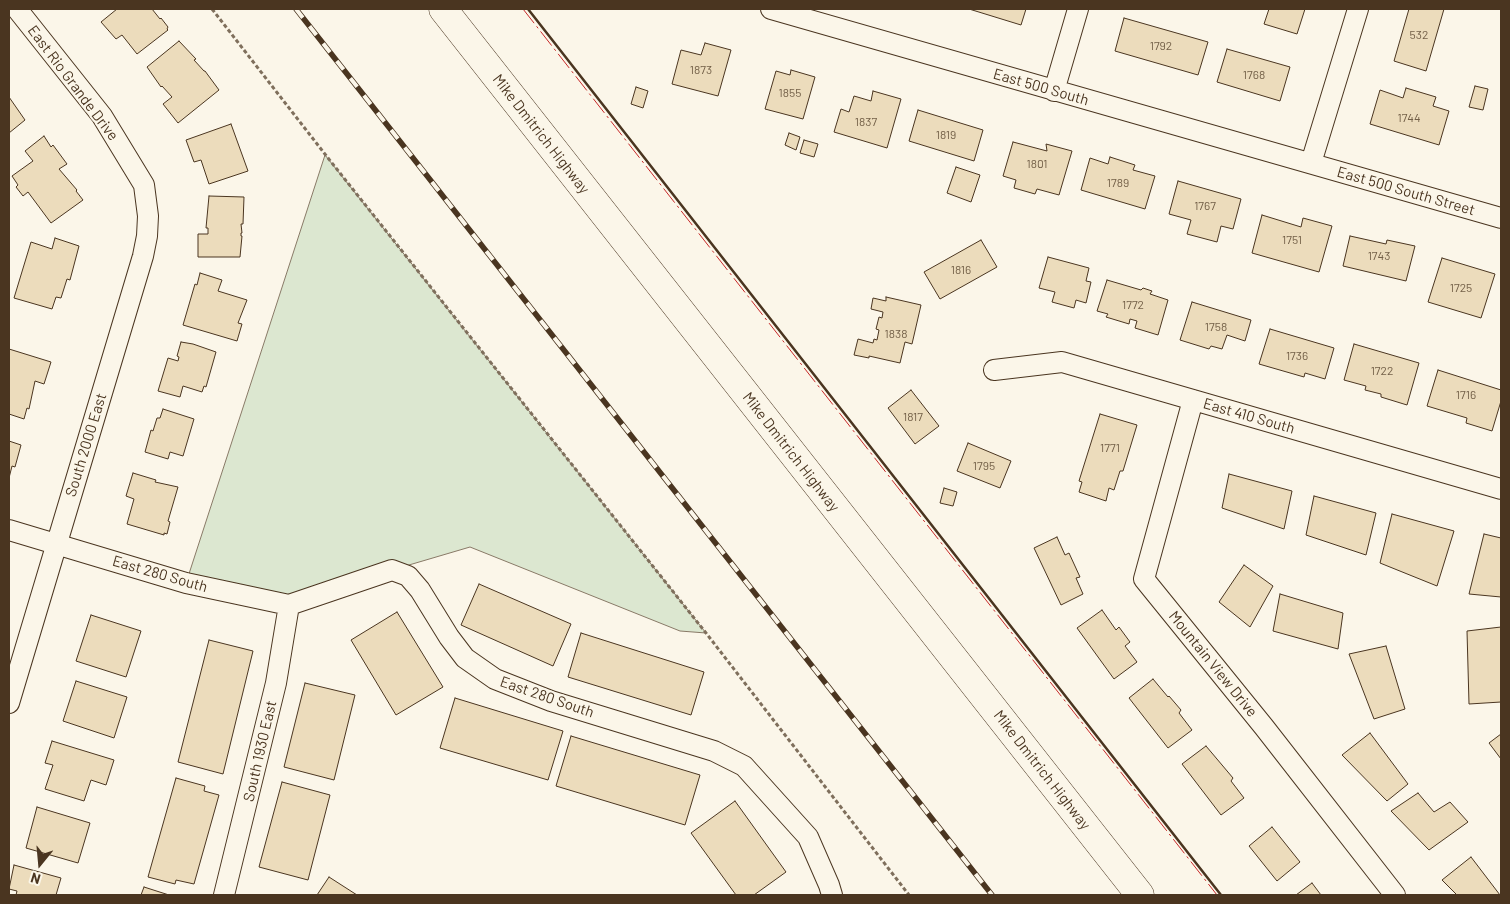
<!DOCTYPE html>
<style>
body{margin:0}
#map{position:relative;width:1510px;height:904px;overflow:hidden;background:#fbf6e9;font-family:Barlow,sans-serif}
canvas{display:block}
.frame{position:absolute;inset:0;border:10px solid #4a3520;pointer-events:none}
.north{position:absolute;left:15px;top:839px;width:50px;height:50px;-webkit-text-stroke:4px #fbf6e9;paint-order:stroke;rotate:197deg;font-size:14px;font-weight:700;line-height:20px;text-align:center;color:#4a3520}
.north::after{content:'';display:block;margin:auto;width:18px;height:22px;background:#4a3520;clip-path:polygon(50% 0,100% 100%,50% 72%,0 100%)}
</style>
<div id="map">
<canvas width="1510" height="904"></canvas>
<div class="frame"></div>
<div class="north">N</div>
</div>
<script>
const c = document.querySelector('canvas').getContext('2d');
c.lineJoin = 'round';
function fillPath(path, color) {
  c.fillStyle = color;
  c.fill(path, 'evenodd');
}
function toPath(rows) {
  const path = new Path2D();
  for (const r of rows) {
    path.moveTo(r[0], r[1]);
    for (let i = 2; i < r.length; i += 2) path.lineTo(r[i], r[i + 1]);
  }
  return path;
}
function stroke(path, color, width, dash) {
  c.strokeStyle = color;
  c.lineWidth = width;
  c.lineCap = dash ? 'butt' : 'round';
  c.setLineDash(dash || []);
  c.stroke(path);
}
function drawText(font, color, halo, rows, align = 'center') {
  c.font = font + ' Barlow,sans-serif';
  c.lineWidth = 4;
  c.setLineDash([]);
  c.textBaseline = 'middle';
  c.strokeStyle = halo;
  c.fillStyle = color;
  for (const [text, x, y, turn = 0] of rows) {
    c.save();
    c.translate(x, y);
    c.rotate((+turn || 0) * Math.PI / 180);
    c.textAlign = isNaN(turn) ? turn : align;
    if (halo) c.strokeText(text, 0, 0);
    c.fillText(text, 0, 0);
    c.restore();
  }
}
const green = toPath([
 [325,155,706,633,680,631,470,547,392,570,289,605,186,583,325,155]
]);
const building = toPath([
 [117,9,152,9,160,19,161,18,168,27,167,29,168,30,137,54,122,35,116,39,101,22,117,9],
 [969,9,1026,9,1021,25,969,9],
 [1269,9,1305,9,1297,34,1264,24,1269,9],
 [1409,9,1444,9,1426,71,1394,61,1409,9],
 [1124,18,1208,42,1198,75,1115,51,1124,18],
 [179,41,196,59,194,60,204,71,205,71,219,90,178,123,163,104,172,97,162,86,161,87,147,67,179,41],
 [705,43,731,50,718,96,672,84,681,50,701,55,705,43],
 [1227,49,1290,67,1280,101,1217,82,1227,49],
 [791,70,815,77,803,119,765,109,776,71,790,75,791,70],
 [1475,86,1488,89,1483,110,1469,107,1475,86],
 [636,87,648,91,643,108,631,104,636,87],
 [1406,88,1436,97,1433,106,1449,111,1439,145,1370,124,1380,90,1403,98,1406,88],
 [873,91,901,99,887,148,834,132,841,109,849,112,854,96,871,101,873,91],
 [9,97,25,120,9,133,9,97],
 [918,110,983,130,974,161,909,141,918,110],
 [231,124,248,171,209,184,201,160,194,162,186,140,231,124],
 [789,133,800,137,796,150,785,145,789,133],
 [44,136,51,147,53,145,67,164,59,169,77,190,76,191,83,200,51,223,28,192,23,196,16,187,18,185,12,176,33,161,25,151,44,136],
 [804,140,818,144,814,157,800,153,804,140],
 [1013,142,1047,151,1046,144,1072,151,1059,195,1037,189,1035,194,1014,188,1016,180,1003,176,1013,142],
 [1110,157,1135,165,1133,170,1155,176,1145,209,1081,190,1090,158,1108,164,1110,157],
 [956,167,980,175,971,202,947,193,956,167],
 [1178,181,1241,199,1233,229,1221,226,1217,242,1187,234,1191,220,1169,214,1178,181],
 [209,196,244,197,243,224,241,224,242,233,241,233,241,236,242,236,240,257,198,257,198,234,208,234,208,228,206,228,209,196],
 [1262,215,1301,227,1303,218,1332,226,1319,272,1252,253,1262,215],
 [1350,236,1386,244,1387,240,1415,246,1406,281,1343,266,1350,236],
 [55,238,79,246,70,280,67,279,61,298,56,297,52,309,14,298,31,242,52,249,55,238],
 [981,240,997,267,940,299,924,272,981,240],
 [1048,257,1089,268,1086,281,1091,282,1086,303,1076,300,1074,308,1052,302,1055,292,1039,288,1048,257],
 [1442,258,1495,274,1481,318,1428,302,1442,258],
 [200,273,222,280,218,291,247,300,238,323,242,324,237,341,183,325,195,284,197,285,200,273],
 [1107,280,1141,290,1143,288,1152,291,1150,294,1168,300,1158,335,1135,328,1137,321,1130,319,1129,324,1106,317,1108,314,1097,311,1107,280],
 [886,297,921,305,912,344,905,342,900,363,869,356,869,358,854,355,858,339,873,343,874,339,877,340,879,330,876,329,879,317,882,318,883,312,871,309,873,298,886,301,886,297],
 [1192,302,1251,320,1245,341,1227,335,1222,349,1211,346,1209,349,1180,340,1192,302],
 [1270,329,1334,348,1325,379,1305,373,1304,377,1259,364,1270,329],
 [181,342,193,344,216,352,206,387,204,386,202,392,183,386,180,397,158,391,168,358,178,361,179,357,177,356,181,342],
 [1354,344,1419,363,1407,405,1381,397,1381,394,1365,390,1366,386,1344,380,1354,344],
 [9,349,51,362,44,384,35,381,29,409,27,408,24,419,9,414,9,349],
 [1438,370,1501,390,1501,401,1492,431,1466,423,1467,418,1427,406,1438,370],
 [911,390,939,426,915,444,888,408,911,390],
 [163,409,194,419,183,456,170,452,168,459,145,452,151,430,153,431,157,418,160,418,163,409],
 [1100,414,1137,425,1123,471,1120,471,1114,490,1109,488,1106,501,1079,492,1082,482,1079,481,1100,414],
 [9,441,21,445,15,467,12,466,9,478,9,441],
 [968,443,1011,461,1000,488,957,471,968,443],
 [133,473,156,480,155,482,178,487,168,521,170,522,167,534,164,533,164,535,127,524,134,499,126,496,133,473],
 [1229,474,1292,491,1284,529,1222,508,1229,474],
 [944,488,957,492,953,506,940,503,944,488],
 [1314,496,1376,513,1366,555,1306,535,1314,496],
 [1392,514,1454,531,1437,586,1380,563,1392,514],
 [1484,534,1501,538,1501,597,1469,594,1484,534],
 [1057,537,1065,555,1069,553,1080,577,1076,578,1083,594,1061,605,1034,548,1057,537],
 [1244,565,1273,586,1250,627,1219,602,1244,565],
 [479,584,571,624,553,666,461,625,479,584],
 [1280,594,1343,613,1338,649,1273,631,1280,594],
 [1102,610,1116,630,1119,627,1130,642,1125,646,1137,662,1114,679,1077,628,1102,610],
 [397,612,443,687,396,715,351,640,397,612],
 [91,615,141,631,126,677,76,661,91,615],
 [1501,627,1501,702,1469,704,1467,631,1501,627],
 [581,633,704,672,691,715,568,677,581,633],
 [209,640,253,651,223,774,178,762,209,640],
 [1386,646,1405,709,1374,719,1349,654,1386,646],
 [1153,679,1168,697,1169,696,1181,710,1179,713,1192,730,1168,748,1129,698,1153,679],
 [76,681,127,697,114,738,63,721,76,681],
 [305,683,355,695,334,780,284,767,305,683],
 [455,698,563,731,548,780,440,748,455,698],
 [1370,733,1408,784,1387,801,1342,755,1370,733],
 [1501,734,1501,759,1489,743,1501,734],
 [571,736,700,775,685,825,556,786,571,736],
 [52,741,114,760,106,785,91,780,84,801,45,789,53,765,45,763,52,741],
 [1206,746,1233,778,1231,781,1244,798,1221,815,1182,764,1206,746],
 [176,778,205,786,204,791,219,795,194,884,176,880,175,884,148,877,176,778],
 [282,782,330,795,308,880,259,867,282,782],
 [1418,793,1434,812,1450,802,1468,822,1429,850,1391,811,1418,793],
 [735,801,786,872,754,895,736,895,691,833,735,801],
 [37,807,90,823,78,863,26,848,37,807],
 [1272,827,1300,862,1277,881,1249,846,1272,827],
 [1471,857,1500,895,1457,895,1442,880,1471,857],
 [14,865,61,878,56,895,16,895,17,891,9,889,14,865],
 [329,877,357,895,317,895,329,877],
 [1312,883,1321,895,1296,895,1312,883],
 [144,887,169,895,141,895,144,887]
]);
const path = toPath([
 [212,9,328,158,706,633,909,895]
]);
const street = toPath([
 [771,9,1501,218],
 [1054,91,1078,9],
 [1311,163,1358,9],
 [994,370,1062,362,1501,489],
 [1193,400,1144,579,1264,727,1395,895],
 [9,530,186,583,289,605,392,570,408,576,420,590,449,637,465,658,495,679,551,701,714,751,744,766,808,837,829,885,832,895],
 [9,703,143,256,147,236,148,216,144,185,102,116,17,9],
 [224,895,276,683,289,605]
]);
const highway = toPath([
 [443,9,1140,895]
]);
const rail = toPath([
 [296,9,992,895]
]);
const wall = toPath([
 [528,9,1221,895]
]);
const power = toPath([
 [523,9,1217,895]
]);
const numberNames = [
 ["532",1419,35],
 ["1792",1161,46],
 ["1873",701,70],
 ["1768",1254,75],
 ["1855",790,93],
 ["1744",1409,118],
 ["1837",866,122],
 ["1819",946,135],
 ["1801",1037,164],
 ["1789",1118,183],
 ["1767",1205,206],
 ["1751",1292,240],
 ["1743",1379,256],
 ["1816",961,270],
 ["1725",1461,288],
 ["1772",1133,305],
 ["1758",1216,327],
 ["1838",896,334],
 ["1736",1297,356],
 ["1722",1382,371],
 ["1716",1466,395],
 ["1817",913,417],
 ["1771",1110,448],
 ["1795",984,466]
];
const streetNames = [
 ["East Rio Grande Drive",73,83,53],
 ["East 500 South",1041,87,16],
 ["Mike Dmitrich Highway",541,134,52],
 ["East 500 South Street",1406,191,16],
 ["East 410 South",1249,416,16],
 ["South 2000 East",86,445,-73],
 ["Mike Dmitrich Highway",791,452,52],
 ["East 280 South",160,574,16],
 ["Mountain View Drive",1213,664,51],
 ["East 280 South",547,697,19],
 ["South 1930 East",260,751,-77],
 ["Mike Dmitrich Highway",1042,770,52]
];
fillPath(green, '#dce7d0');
stroke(green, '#887966', 1);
fillPath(building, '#ecdcbc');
stroke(building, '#4a3520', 1);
stroke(street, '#4a3520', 22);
stroke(highway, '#4a3520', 29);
stroke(path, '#7f6f5c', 3, [4, 2.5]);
stroke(street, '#fbf6e9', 20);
stroke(highway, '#fbf6e9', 28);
stroke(rail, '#4a3520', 5.5);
stroke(rail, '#fbf6e9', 4, [11]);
stroke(wall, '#4a3520', 2.5);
stroke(power, '#c62828', 1, [18, 4, 2.5, 4]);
drawText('12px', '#725f47', null, numberNames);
drawText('15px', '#4a3520', '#fbf6e9', streetNames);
</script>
